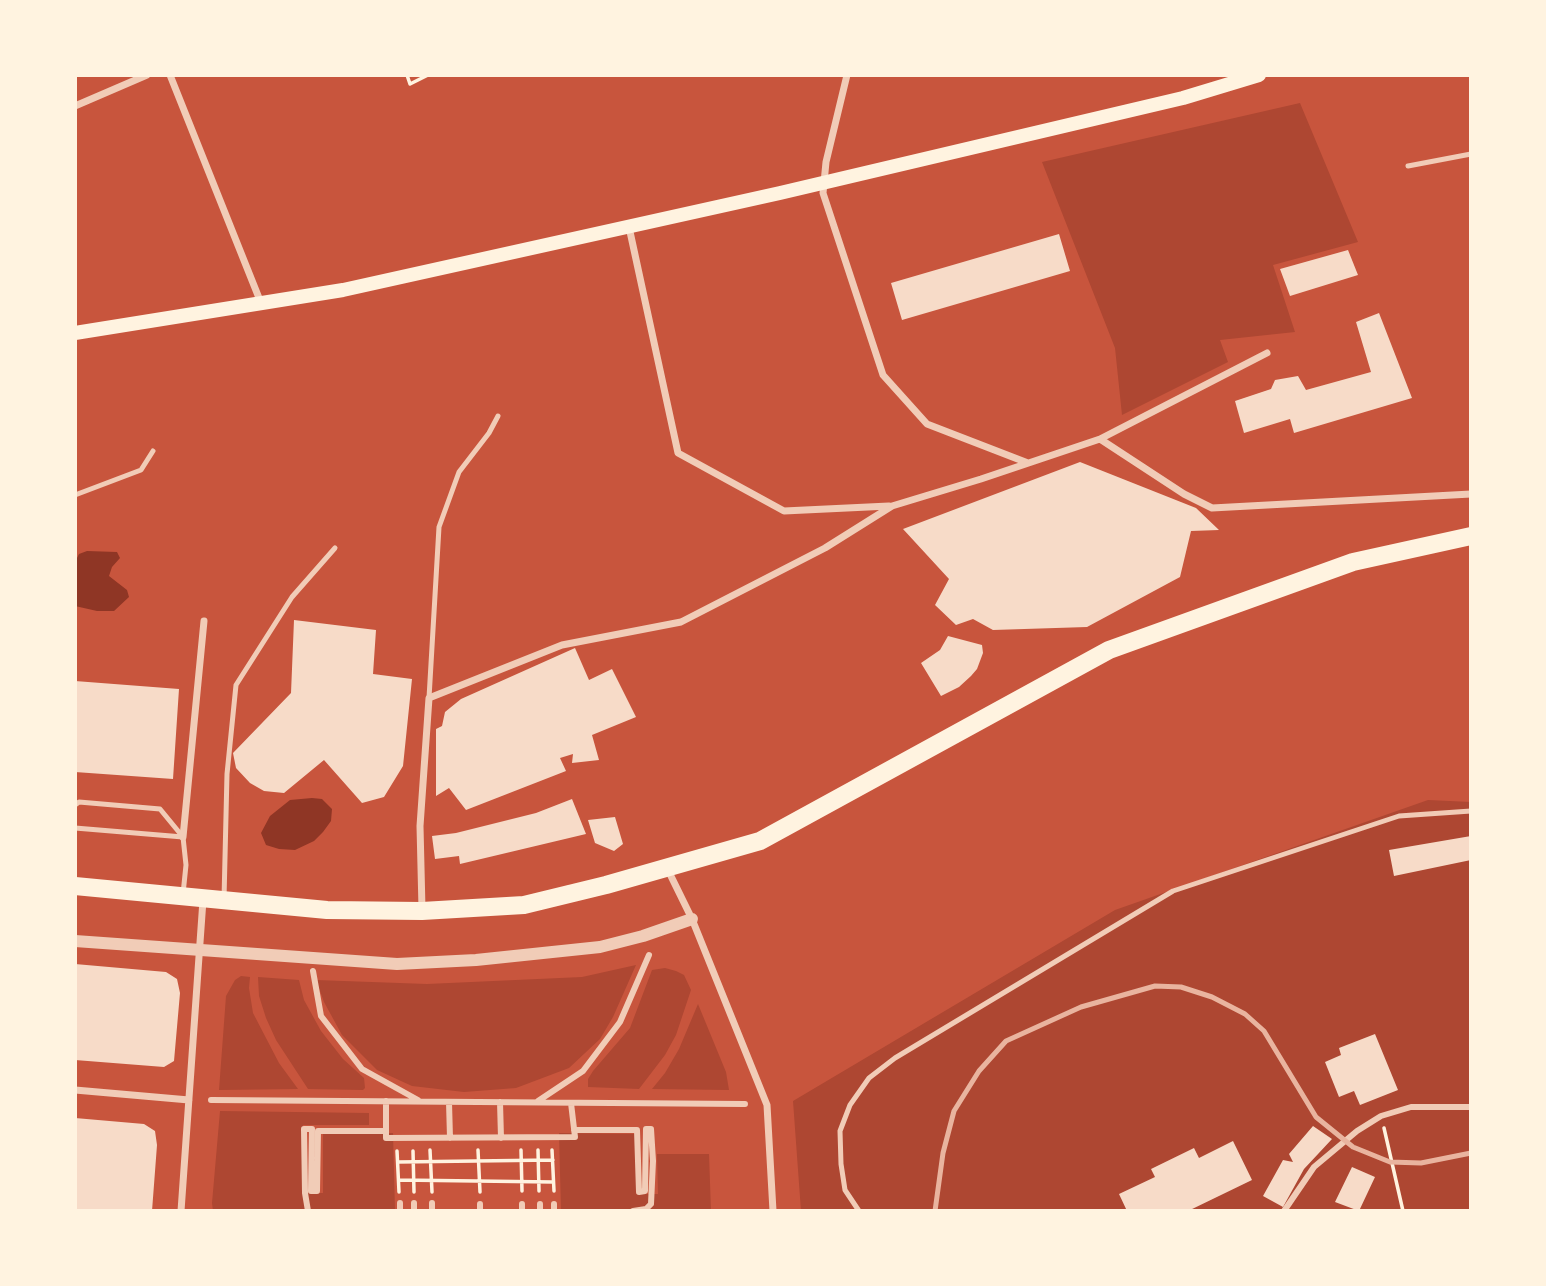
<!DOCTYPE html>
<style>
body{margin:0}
#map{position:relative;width:1546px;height:1286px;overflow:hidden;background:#c8553d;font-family:Manrope,sans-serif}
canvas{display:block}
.frame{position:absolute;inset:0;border:77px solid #fff3e0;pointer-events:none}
</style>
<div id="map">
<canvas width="1546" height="1286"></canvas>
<div class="frame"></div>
</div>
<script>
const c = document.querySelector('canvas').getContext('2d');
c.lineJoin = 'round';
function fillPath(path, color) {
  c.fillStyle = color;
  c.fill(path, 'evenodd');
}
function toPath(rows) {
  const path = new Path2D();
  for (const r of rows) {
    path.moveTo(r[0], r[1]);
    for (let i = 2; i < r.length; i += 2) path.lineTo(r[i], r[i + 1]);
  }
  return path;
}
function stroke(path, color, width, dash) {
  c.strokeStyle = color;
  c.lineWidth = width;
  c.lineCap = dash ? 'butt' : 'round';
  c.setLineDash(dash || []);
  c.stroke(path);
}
const green = toPath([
 [1300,103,1358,242,1273,265,1295,332,1220,340,1228,362,1122,415,1115,348,1042,162],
 [1428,800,1471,802,1471,1211,801,1211,793,1101,1115,910],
 [636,965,613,1017,600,1039,569,1068,516,1088,464,1092,412,1086,377,1070,342,1035,324,1002,316,980,427,984,582,977],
 [665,968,676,971,684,975,691,990,676,1035,665,1055,639,1089,588,1087,588,1079,593,1071,630,1028,652,970],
 [241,976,250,977,249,988,253,1013,279,1063,298,1089,219,1090,226,996,235,980],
 [258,977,299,980,304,1000,321,1031,343,1059,364,1078,365,1088,363,1090,308,1089,276,1040,266,1018,259,996],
 [698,1004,726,1072,729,1090,652,1089,665,1073,679,1049],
 [220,1111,369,1113,369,1125,303,1125,304,1193,323,1193,323,1133,393,1133,395,1211,213,1211,212,1203],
 [559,1133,636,1134,636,1194,658,1194,657,1154,709,1154,711,1211,561,1211]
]);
const water = toPath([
 [87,551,117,552,120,558,112,567,109,576,127,590,129,597,114,611,97,611,75,606,76,560,79,554],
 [312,798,322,799,332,809,331,821,323,832,314,841,295,850,279,849,266,845,261,833,270,816,290,800]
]);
const building = toPath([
 [1059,234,1070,271,902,320,891,283],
 [1348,250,1358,275,1290,296,1280,269],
 [1379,313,1412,398,1294,433,1290,419,1244,433,1235,401,1271,389,1275,380,1298,376,1306,390,1371,372,1356,322],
 [1080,462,1196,508,1219,530,1191,531,1180,577,1087,627,993,630,973,619,956,625,935,605,949,579,903,529],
 [294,620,376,630,373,674,412,679,403,766,384,797,362,803,324,760,284,793,264,791,250,783,236,768,233,753,291,693],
 [948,636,982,645,983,653,977,669,971,676,959,687,941,696,921,663,940,650],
 [575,648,589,680,612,669,636,717,592,735,599,760,572,763,573,754,560,758,566,771,466,810,449,788,436,796,436,729,442,726,445,712,461,699],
 [75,681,179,689,173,779,75,772],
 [572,799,586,834,460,864,459,856,435,859,432,836,456,833,536,813],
 [615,817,623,844,614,851,595,843,588,820],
 [1471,836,1471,860,1394,876,1389,850],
 [75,964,166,972,177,979,180,993,174,1061,164,1067,75,1060],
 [1375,1034,1398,1090,1360,1105,1354,1091,1339,1097,1325,1062,1341,1055,1339,1048],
 [75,1118,144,1124,155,1131,157,1145,152,1211,75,1211],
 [1313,1126,1332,1139,1304,1169,1283,1207,1263,1196,1283,1160,1293,1162,1289,1154],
 [1233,1141,1252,1180,1188,1211,1127,1211,1119,1194,1155,1177,1151,1169,1194,1148,1199,1158],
 [1352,1167,1375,1177,1359,1211,1335,1202]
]);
const path = toPath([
 [407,75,410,84,428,75],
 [1384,1128,1403,1211],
 [430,1150,432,1192],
 [478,1150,480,1192],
 [521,1150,522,1191],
 [538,1150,539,1191],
 [552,1150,554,1191],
 [397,1151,399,1192],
 [413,1151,414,1192],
 [398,1162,553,1160],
 [399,1180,553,1182]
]);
const service = toPath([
 [1408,166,1471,154],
 [75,495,141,470,153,451],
 [429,698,439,527,459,472,489,433,498,416],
 [75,805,79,802,160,809,183,837],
 [75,828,183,837,186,865,183,894],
 [224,899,227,774,236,685,292,597,335,548],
 [859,1211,845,1190,841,1164,840,1131,850,1105,869,1078,895,1058,1173,891,1399,816,1471,811]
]);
const pedestrian = toPath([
 [313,971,321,1016,362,1069,418,1100],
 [211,1100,745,1104],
 [386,1101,386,1138,575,1137,571,1103],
 [538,1101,583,1071,620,1022,649,955],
 [449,1102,450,1138],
 [500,1102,501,1138],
 [574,1130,637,1130,639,1192,645,1191,646,1129,651,1129,653,1161,651,1204,646,1209,633,1211],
 [308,1211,305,1193,304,1129,312,1129,311,1191,317,1191,318,1131,386,1131],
 [400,1211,400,1203],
 [414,1211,414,1203],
 [432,1211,432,1203],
 [480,1211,480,1204],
 [522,1211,522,1204],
 [540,1211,540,1204],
 [554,1211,554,1204],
 [1284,1211,1314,1167,1357,1131,1381,1116,1411,1107,1471,1107]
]);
const minor = toPath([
 [170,75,261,303],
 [847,75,826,162,823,193,883,375,927,424,1028,463],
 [75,106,147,75],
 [629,227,678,453,784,511,889,506],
 [1100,439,1267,353],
 [183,837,204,621],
 [667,868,692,919,767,1105,773,1211],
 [422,909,420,826,429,698,562,645,681,622,825,548,892,506,981,479,1100,439,1184,494,1212,508,1471,494],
 [75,1090,189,1100],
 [181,1211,203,900]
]);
const tertiary = toPath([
 [75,941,397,964,476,960,600,947,643,936,692,919]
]);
const secondary = toPath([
 [75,333,343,290,780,193,1183,98,1259,75]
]);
const primary = toPath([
 [75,886,327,910,422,911,524,905,606,885,760,841,1109,650,1353,562,1471,536]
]);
const rail = toPath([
 [935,1211,943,1153,954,1111,979,1071,1006,1041,1081,1007,1155,986,1181,987,1212,997,1245,1014,1264,1031,1316,1117,1353,1147,1390,1162,1421,1163,1471,1153]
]);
fillPath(green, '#ae4732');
fillPath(water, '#8f3625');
fillPath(building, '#f7dbc8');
stroke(path, '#fff3e0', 3.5);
stroke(service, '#f1ccb7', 5);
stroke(pedestrian, '#f1ccb7', 6);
stroke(minor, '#f1ccb7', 7);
stroke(tertiary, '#f1ccb7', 12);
stroke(secondary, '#fff3e0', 14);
stroke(primary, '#fff3e0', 18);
stroke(rail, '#e9b49f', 5);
</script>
